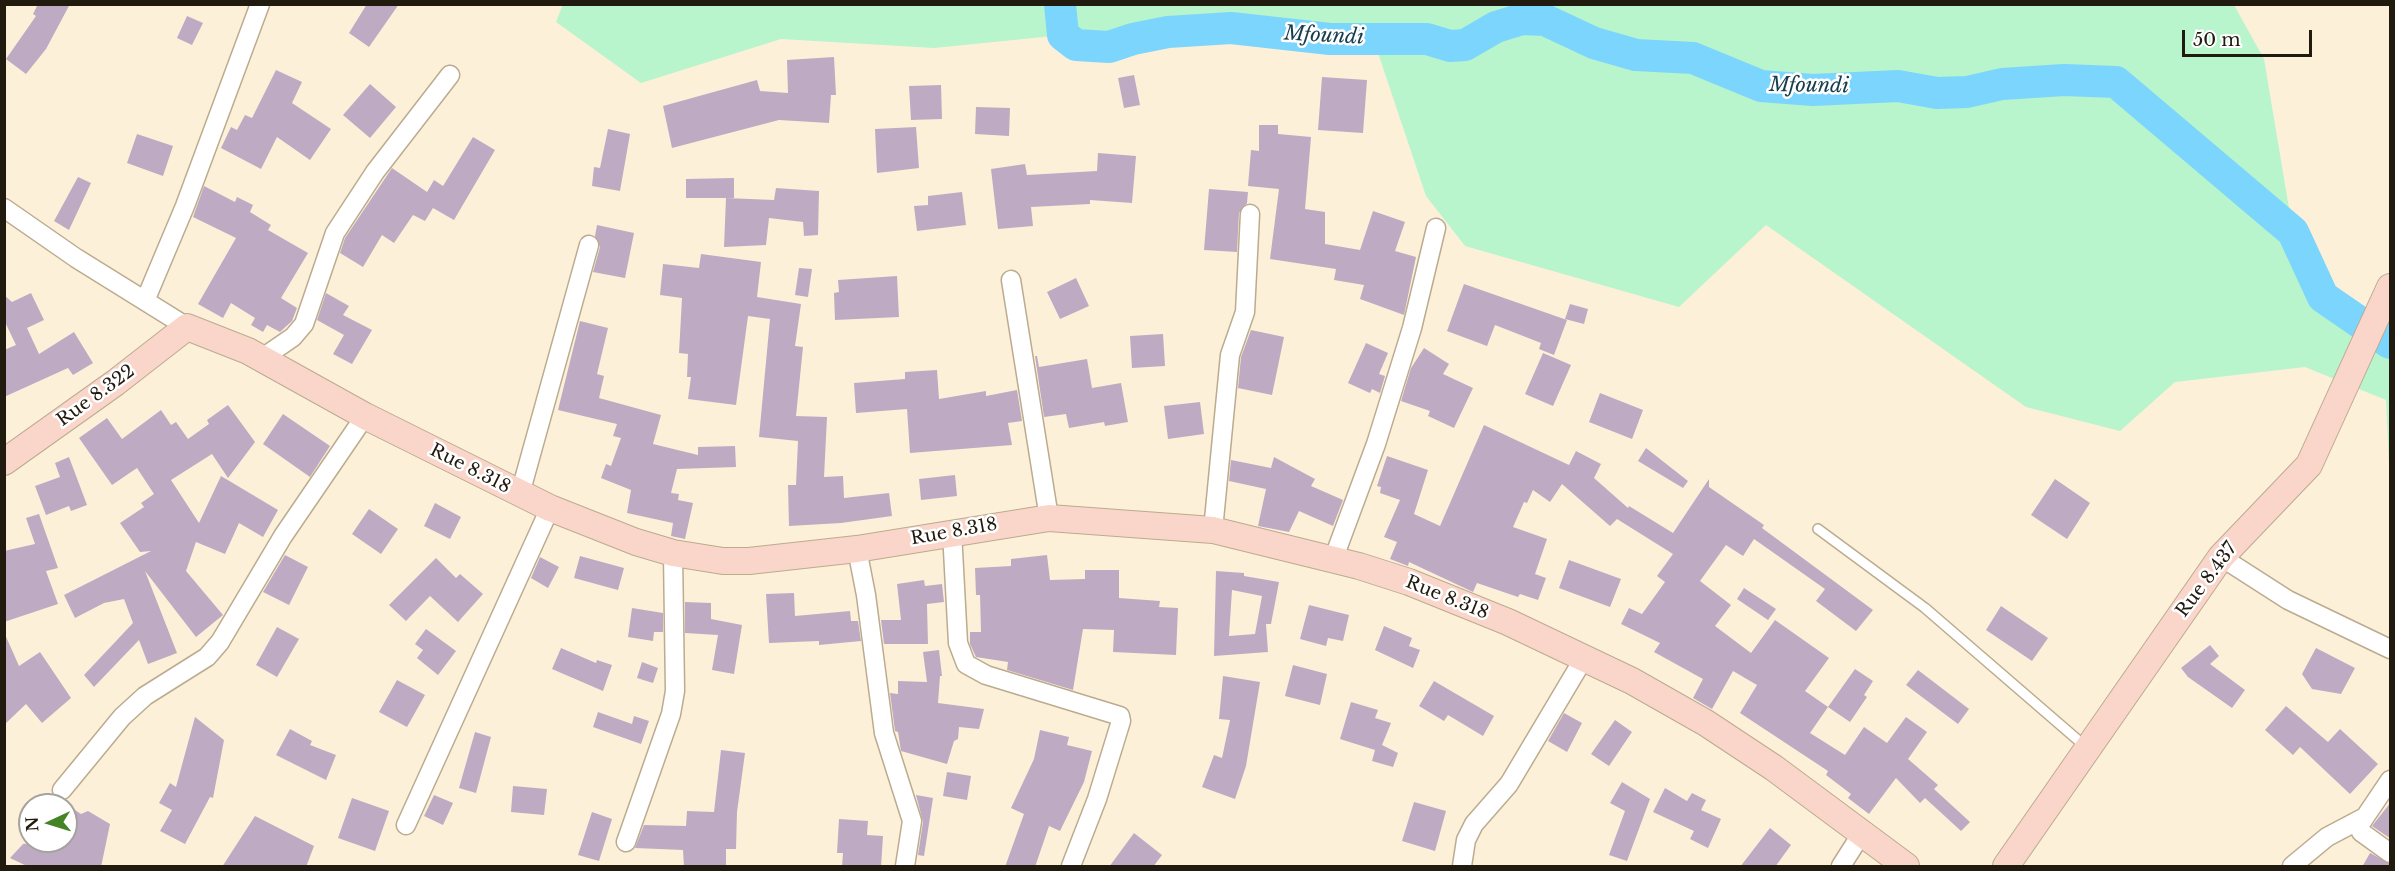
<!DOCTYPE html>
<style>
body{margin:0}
#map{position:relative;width:2395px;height:871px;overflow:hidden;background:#fdf0d8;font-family:"Libre Baskerville",serif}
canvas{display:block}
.frame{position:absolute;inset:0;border:6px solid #201a0f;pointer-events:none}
.north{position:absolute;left:18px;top:793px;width:60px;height:60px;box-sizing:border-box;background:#fff;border:2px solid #a6a39f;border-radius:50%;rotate:266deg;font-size:16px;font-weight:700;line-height:24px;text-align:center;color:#201a0f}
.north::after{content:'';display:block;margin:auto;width:21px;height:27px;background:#458425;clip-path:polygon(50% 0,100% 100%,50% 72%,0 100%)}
.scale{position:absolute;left:2182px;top:30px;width:130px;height:27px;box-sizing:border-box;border:3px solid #201a0f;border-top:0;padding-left:8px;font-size:18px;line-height:21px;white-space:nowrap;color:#201a0f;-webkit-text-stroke:4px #fff;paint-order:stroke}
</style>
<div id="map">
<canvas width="2395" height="871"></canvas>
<div class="frame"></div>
<div class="north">N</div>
<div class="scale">50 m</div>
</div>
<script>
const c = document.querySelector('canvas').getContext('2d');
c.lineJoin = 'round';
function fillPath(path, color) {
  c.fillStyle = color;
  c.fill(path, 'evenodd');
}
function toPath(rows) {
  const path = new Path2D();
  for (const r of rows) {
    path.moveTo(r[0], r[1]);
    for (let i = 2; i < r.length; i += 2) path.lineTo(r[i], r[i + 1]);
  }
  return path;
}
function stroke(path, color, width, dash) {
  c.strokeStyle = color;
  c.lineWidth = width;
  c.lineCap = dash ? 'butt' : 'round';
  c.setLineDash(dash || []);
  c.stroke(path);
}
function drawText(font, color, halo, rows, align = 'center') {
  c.font = font + ' "Libre Baskerville",serif';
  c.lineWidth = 5;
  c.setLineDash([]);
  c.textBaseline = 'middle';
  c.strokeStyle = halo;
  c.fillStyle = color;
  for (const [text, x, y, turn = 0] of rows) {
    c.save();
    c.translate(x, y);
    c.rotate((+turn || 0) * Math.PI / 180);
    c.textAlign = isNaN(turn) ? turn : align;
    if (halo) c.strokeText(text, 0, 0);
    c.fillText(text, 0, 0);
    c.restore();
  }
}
const green = toPath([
 [563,4,2234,5,2264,59,2293,232,2323,297,2390,343,2390,488,2386,400,2305,367,2175,382,2120,431,2026,407,1766,225,1679,307,1465,246,1426,196,1374,41,1330,39,1231,28,1168,32,1133,39,1109,47,1076,45,1063,35,934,48,781,39,641,83,556,22]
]);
const river = toPath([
 [1060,4,1063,35,1076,45,1109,47,1133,39,1168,32,1231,28,1330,39,1427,39,1450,46,1465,45,1496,27,1522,19,1545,20,1594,43,1636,55,1693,58,1761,86,1813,90,1898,86,1937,93,1967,92,2002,84,2064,80,2116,82,2293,232,2323,297,2390,343]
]);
const building = toPath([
 [38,4,70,4,46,49,26,74,6,59,36,16,33,14],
 [367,4,399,4,369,47,349,33],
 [187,16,203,23,192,45,177,38],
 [834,57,836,95,831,95,829,123,779,120,672,148,663,106,757,80,760,91,788,93,787,60],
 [276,70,302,82,292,103,331,129,310,160,277,137,261,169,221,148,231,127,237,130,245,115,252,118],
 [1134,75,1140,105,1124,108,1118,78],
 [1322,77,1367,80,1363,133,1318,130],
 [370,84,396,107,370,138,343,115],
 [941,85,942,119,911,120,909,86],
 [976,107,1010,108,1009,136,975,134],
 [1259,125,1278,125,1278,134,1311,137,1305,209,1325,212,1325,244,1360,250,1373,211,1405,222,1395,251,1416,257,1404,315,1360,299,1364,285,1334,280,1336,269,1270,259,1279,189,1248,186,1251,150,1259,151],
 [916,127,919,168,877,173,875,129],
 [608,129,630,134,620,191,592,186,594,167,600,168],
 [137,134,173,146,163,176,127,163],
 [473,137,495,150,454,220,433,208,425,221,413,215,394,243,382,235,363,267,340,253,345,238,392,168,427,192,434,180,443,186],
 [1098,153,1136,156,1132,203,1090,200,1090,204,1031,207,1033,226,998,229,991,169,1025,164,1027,175,1097,171],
 [78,177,91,183,69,230,54,221],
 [734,178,734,198,686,198,686,179],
 [204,186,235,202,237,197,253,205,250,212,271,225,268,230,308,253,281,298,297,308,292,321,280,332,267,325,263,332,251,325,255,318,231,303,223,318,198,304,236,238,193,217],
 [776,188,819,191,818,235,804,236,803,222,769,218,766,245,724,247,726,198,774,200],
 [1209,189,1248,192,1247,203,1239,213,1237,252,1204,250],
 [962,192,966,225,917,231,914,206,928,205,928,196],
 [597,225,634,233,625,278,593,272,600,247,595,236],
 [701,254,761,262,757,297,801,304,795,346,803,347,796,416,827,417,824,477,843,476,844,498,889,493,892,516,841,523,789,526,788,485,796,485,798,441,759,437,770,319,748,316,736,405,688,399,691,377,687,377,688,354,679,353,682,298,660,295,663,264,699,268],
 [799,268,812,269,808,297,795,295],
 [897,276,899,317,835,320,834,293,839,292,838,280],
 [1076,278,1089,306,1060,319,1047,292],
 [1464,284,1567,320,1554,355,1539,349,1541,343,1495,325,1487,346,1447,331],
 [31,293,44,320,27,328,39,354,74,332,93,363,73,375,68,368,4,397,4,350,16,345,4,320,4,295,12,302],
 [326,293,349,306,343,315,372,330,352,364,333,354,344,335,317,320],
 [1570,304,1588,309,1584,324,1565,319],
 [580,321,608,328,597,374,604,376,599,398,661,415,653,444,698,455,698,447,735,446,736,467,677,469,671,493,679,494,678,500,693,503,685,539,671,536,673,523,627,513,631,490,601,478,606,464,611,466,621,438,613,436,617,424,558,410],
 [1251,330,1284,337,1272,395,1238,388,1241,357],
 [1163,334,1165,366,1132,368,1130,336],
 [1366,343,1388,353,1379,374,1385,376,1380,393,1372,389,1370,393,1348,383],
 [1424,348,1449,364,1443,374,1473,388,1454,428,1428,416,1430,411,1401,401,1411,368],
 [1543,353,1571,365,1553,406,1525,394],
 [1035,356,1037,356,1039,367,1087,359,1092,388,1121,383,1128,422,1105,426,1104,422,1069,428,1066,414,1044,417],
 [937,370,939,399,986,391,986,396,1017,390,1022,421,1008,423,1012,445,910,453,907,409,856,413,854,383,905,379,905,372],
 [1600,393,1643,410,1632,439,1589,422],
 [1200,402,1204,434,1168,439,1164,406],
 [228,405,255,442,228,478,212,454,171,480,199,523,221,476,278,510,263,537,239,523,225,554,196,542,186,571,223,615,196,637,145,571,177,653,148,664,139,640,94,687,84,675,133,623,124,599,104,603,75,618,64,595,151,551,140,552,120,523,144,507,141,503,154,494,137,468,112,485,79,438,107,418,122,439,161,410,171,425,176,422,188,439,209,424,207,420],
 [283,414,330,446,310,477,263,444],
 [1484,425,1569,465,1576,451,1601,464,1594,478,1628,508,1629,506,1673,533,1709,479,1709,487,1764,525,1762,528,1873,610,1856,631,1816,601,1825,589,1754,539,1743,556,1726,545,1700,581,1731,605,1715,626,1751,653,1775,620,1829,658,1805,691,1828,707,1810,733,1845,755,1864,727,1887,743,1906,717,1927,732,1908,759,1938,785,1934,789,1970,822,1961,831,1925,798,1920,803,1896,778,1869,814,1848,798,1851,794,1826,775,1828,771,1740,713,1757,685,1733,671,1712,709,1693,698,1703,679,1654,652,1660,643,1621,624,1629,608,1642,614,1665,582,1657,576,1673,554,1617,519,1610,526,1562,484,1550,502,1533,490,1527,503,1524,502,1513,527,1547,539,1535,574,1546,578,1538,600,1520,594,1518,597,1477,583,1473,592,1409,562,1408,566,1390,559,1397,542,1384,537,1400,500,1380,493,1381,487,1377,486,1387,456,1428,470,1414,514,1440,526],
 [1646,448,1688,481,1683,488,1638,461],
 [69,457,87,505,71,511,69,506,46,515,35,486,60,477,55,463],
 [1274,457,1315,479,1311,486,1343,500,1333,526,1299,511,1289,532,1258,526,1266,489,1229,481,1231,460,1271,468],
 [955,475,957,496,921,500,919,479],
 [2055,479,2090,503,2067,539,2031,515],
 [435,503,461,517,450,539,424,526],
 [369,509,398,529,381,554,352,534],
 [39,514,58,568,46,571,58,604,4,622,4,551,35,544,26,518],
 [285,555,308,567,289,605,263,592],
 [1047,555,1050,580,1085,579,1085,570,1119,570,1119,598,1160,601,1159,607,1178,608,1176,655,1113,652,1114,630,1083,629,1073,690,1007,670,1008,662,976,657,970,644,970,632,981,632,980,595,976,595,975,568,1011,566,1011,559],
 [580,556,624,568,618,590,574,578],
 [540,557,559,567,548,588,531,578],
 [436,558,456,578,460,574,483,594,458,622,430,596,406,621,389,605],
 [1569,560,1621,579,1610,607,1559,588],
 [1216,571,1244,573,1244,576,1279,582,1271,624,1266,624,1268,652,1214,656],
 [1232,590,1262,596,1255,634,1229,636],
 [924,580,925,586,942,584,944,602,927,604,928,644,884,644,881,620,901,620,897,584],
 [1744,588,1776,609,1768,620,1737,599],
 [794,593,795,616,850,611,851,621,858,621,861,641,819,645,819,641,769,643,766,594],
 [685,602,711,603,711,619,742,625,734,674,712,670,718,635,685,633],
 [1309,605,1349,615,1343,641,1328,638,1326,646,1300,639],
 [2001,606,2048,638,2032,661,1986,630],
 [632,608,663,613,663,632,654,632,653,641,628,637],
 [1384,626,1412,638,1409,646,1420,650,1413,668,1375,650],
 [277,627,299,639,277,677,256,665],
 [426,629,456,651,438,675,417,658,423,650,415,644],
 [4,632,19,666,40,652,71,698,42,723,26,704,4,725],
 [2210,645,2219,656,2210,664,2245,690,2232,708,2188,677,2181,668],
 [561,648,596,663,597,660,612,665,603,691,552,669],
 [2316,648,2355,668,2341,694,2312,689,2302,674],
 [939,650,942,676,940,676,938,703,984,709,979,729,959,727,958,739,954,741,947,764,901,751,898,732,895,731,890,693,898,694,898,681,927,682,923,652],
 [642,662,658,668,653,683,637,678],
 [1293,665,1327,674,1320,705,1285,696],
 [1855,669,1873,681,1864,695,1867,697,1850,722,1828,707],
 [1918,670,1969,709,1958,724,1906,685],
 [1223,676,1260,682,1246,766,1235,799,1202,787,1214,755,1222,758,1230,720,1219,719],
 [397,680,425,695,407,727,379,712],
 [1434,681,1494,716,1483,736,1448,715,1444,721,1419,706],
 [1351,702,1378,710,1375,718,1391,723,1382,745,1398,753,1393,767,1372,761,1375,750,1340,739],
 [2286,706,2328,742,2340,729,2378,764,2350,794,2300,747,2293,755,2265,730],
 [598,712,632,724,634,716,649,721,641,744,593,727],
 [1564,713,1582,723,1567,752,1548,741],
 [195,717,224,740,213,798,210,797,185,844,160,831,172,810,159,803,170,783,176,787],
 [1615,720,1632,732,1609,766,1591,754],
 [290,729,312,741,310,745,336,755,326,780,276,755],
 [1040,730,1069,737,1067,745,1092,751,1084,782,1060,831,1049,826,1035,867,1005,867,1024,814,1011,808,1034,759],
 [475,732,491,737,476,793,459,788],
 [721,750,745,753,737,812,736,849,726,849,726,867,684,867,683,850,635,848,644,825,686,826,687,811,714,812],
 [947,772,971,776,967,800,943,796],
 [1622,782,1650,799,1627,861,1609,855,1625,811,1610,803],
 [513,786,547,789,544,815,511,812],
 [1665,788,1687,801,1692,793,1706,800,1701,810,1721,819,1708,848,1690,839,1694,831,1653,812],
 [434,795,453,803,443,825,424,816],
 [916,795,933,798,924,856,918,855,923,822],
 [352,798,389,811,375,851,338,838],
 [1414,802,1446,811,1435,851,1402,841],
 [2391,802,2391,839,2372,826],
 [72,808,81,814,88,811,110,824,101,867,29,867,10,858,23,844,32,843,42,850,51,841,66,841,66,815],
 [592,812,612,819,599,861,578,855],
 [255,816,314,846,306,867,222,867],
 [839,819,868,821,867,835,883,836,881,867,842,867,843,853,837,853],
 [1770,828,1791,845,1775,867,1740,867],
 [1134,833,1162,855,1153,867,1109,867],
 [2370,853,2391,864,2391,867,2362,867]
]);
const lane = toPath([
 [1818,529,1925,608,2086,747]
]);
const street = toPath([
 [4,208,76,258,187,327],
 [1011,280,1049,518],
 [145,301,185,206,260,4],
 [261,359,293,337,304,324,335,233,375,172,450,75],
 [520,494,589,245],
 [1213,530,1230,355,1245,312,1250,214],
 [952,532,958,643,966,664,986,675,1120,716,1121,721,1097,799,1071,866],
 [857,549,866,595,884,733,912,821,905,866],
 [2221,557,2288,600,2390,649],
 [1333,560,1376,444,1412,328,1436,228],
 [2390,780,2359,826,2361,832,2390,853],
 [62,790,122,717,145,696,207,657,220,642,283,536,365,416],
 [406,825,550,508],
 [626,842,671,714,675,691,673,553],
 [1462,866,1466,840,1474,824,1509,784,1584,658],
 [1841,866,1862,833],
 [2292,866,2327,837,2363,818]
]);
const secondary = toPath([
 [4,462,115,383,187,327,248,351,365,416,550,508,636,542,673,553,723,561,749,561,857,549,1049,518,1213,530,1359,566,1409,582,1508,622,1632,681,1706,723,1774,768,1906,866],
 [2006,866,2221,557,2309,465,2390,287]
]);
const streetNames = [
 ["Rue 8.322",96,396,-36],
 ["Rue 8.318",470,469,27],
 ["Rue 8.318",954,532,-10],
 ["Rue 8.437",2207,580,-53],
 ["Rue 8.318",1447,598,22]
];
const waterNames = [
 ["Mfoundi",1324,36,3],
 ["Mfoundi",1809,86,1]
];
fillPath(green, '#b8f4cc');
stroke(river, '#7cd5fd', 32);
fillPath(building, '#bfaac4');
stroke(lane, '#bbab8f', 12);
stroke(street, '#bbab8f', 21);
stroke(secondary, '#bbab8f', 28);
stroke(lane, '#fff', 9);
stroke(street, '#fff', 18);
stroke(secondary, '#fad5ca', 26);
drawText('18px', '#201a0f', '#fff', streetNames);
drawText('italic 20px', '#153d4e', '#fff', waterNames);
</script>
